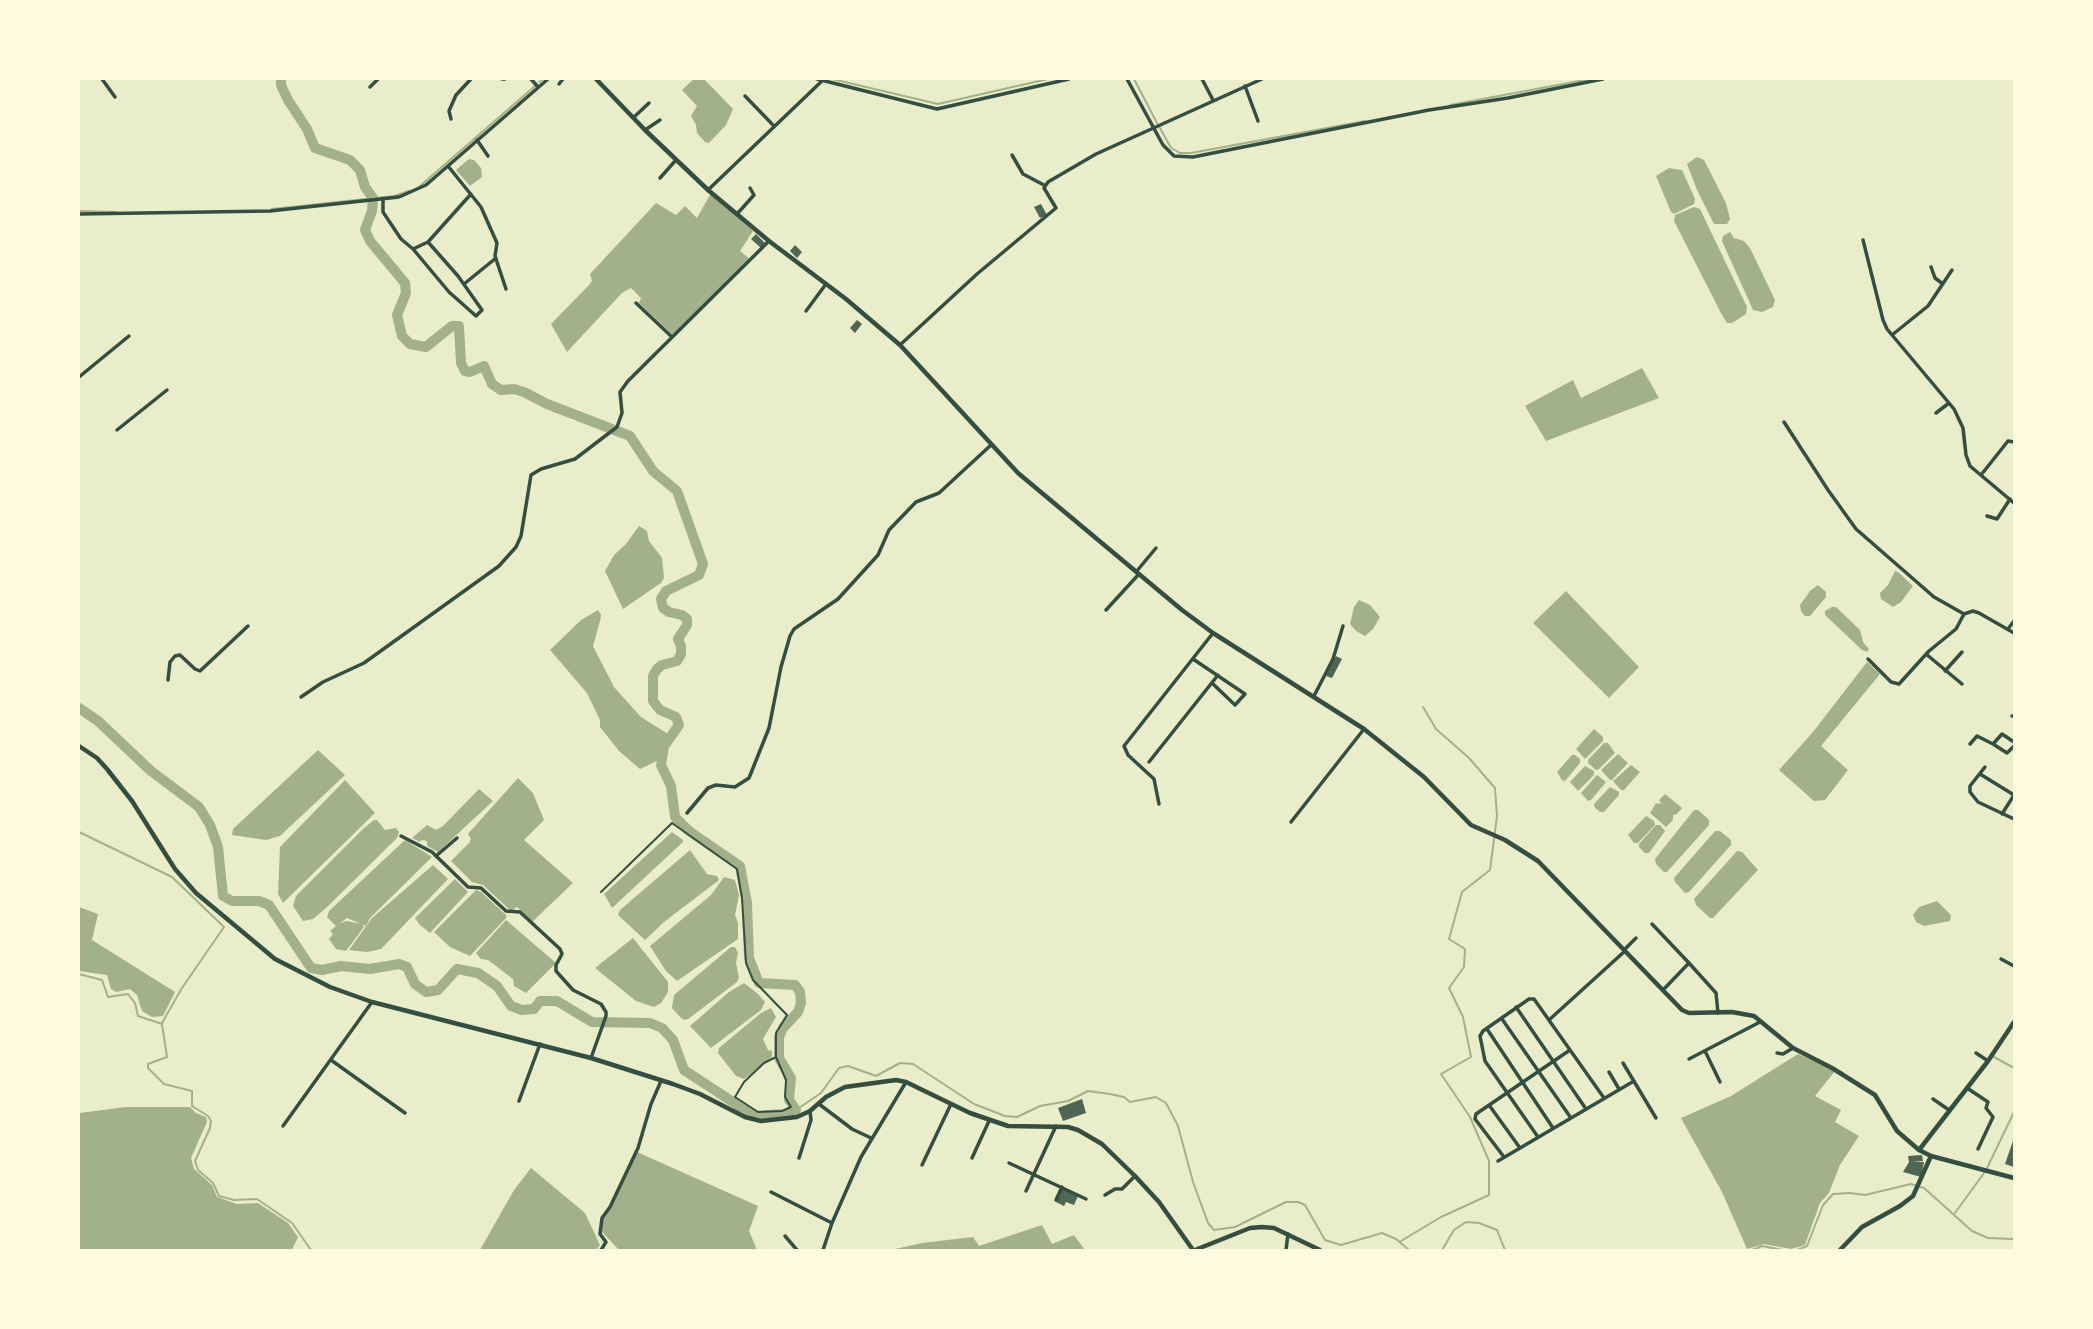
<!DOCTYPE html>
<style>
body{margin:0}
#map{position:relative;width:2093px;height:1329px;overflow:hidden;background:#e9edc9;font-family:"Asap Condensed",sans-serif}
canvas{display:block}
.frame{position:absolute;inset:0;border:80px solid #fefae0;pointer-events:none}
</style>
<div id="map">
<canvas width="2093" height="1329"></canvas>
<div class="frame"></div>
</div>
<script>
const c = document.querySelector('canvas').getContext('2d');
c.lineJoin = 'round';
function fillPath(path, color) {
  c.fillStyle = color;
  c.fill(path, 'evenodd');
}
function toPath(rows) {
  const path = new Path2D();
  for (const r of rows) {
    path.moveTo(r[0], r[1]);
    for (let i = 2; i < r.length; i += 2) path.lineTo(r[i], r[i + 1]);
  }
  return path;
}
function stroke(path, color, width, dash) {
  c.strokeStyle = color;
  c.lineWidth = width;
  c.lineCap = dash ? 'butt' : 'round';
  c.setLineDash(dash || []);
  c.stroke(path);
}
const water = toPath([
 [694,79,704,79,733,109,726,125,709,143,705,142,697,133,696,125,691,116,697,106,682,90],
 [1697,157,1704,160,1726,203,1730,219,1727,224,1714,224,1697,190,1687,164],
 [469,159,474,160,481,168,482,177,470,186,456,170],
 [1669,168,1682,170,1695,199,1694,204,1674,214,1671,212,1656,176],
 [711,193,753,231,740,251,750,259,673,335,639,303,641,298,631,288,622,293,567,352,551,324,589,285,592,281,590,274,656,203,676,215,685,206,697,218],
 [1694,207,1700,209,1747,307,1746,314,1732,323,1727,323,1721,313,1674,221,1675,215],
 [1730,232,1734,238,1744,241,1750,248,1775,300,1773,307,1762,312,1753,310,1722,241,1723,236],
 [1642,368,1659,398,1546,441,1525,406,1573,380,1581,398],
 [639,526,647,531,649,541,662,558,664,578,661,583,623,609,605,571,614,555,626,544],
 [1895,571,1898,572,1913,586,1901,602,1893,607,1881,599,1880,593,1888,585],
 [1818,585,1826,592,1826,597,1810,616,1805,616,1801,611,1800,605,1810,591],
 [1566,591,1639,667,1609,698,1533,623],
 [1359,600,1370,605,1380,617,1373,629,1365,636,1356,631,1350,624,1354,607],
 [1832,607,1836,607,1860,630,1863,642,1869,649,1867,652,1862,650,1825,615,1825,611],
 [598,610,601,615,600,621,593,646,614,687,641,717,668,734,657,761,640,769,619,751,600,727,600,720,587,693,550,650,581,620],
 [1867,662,1880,674,1821,746,1848,770,1825,800,1814,801,1779,770,1813,732],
 [1594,729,1603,737,1603,741,1585,759,1576,749],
 [1604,743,1608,743,1615,753,1599,769,1596,770,1588,763,1588,760],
 [318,750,345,775,280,836,266,840,232,835,233,829],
 [1618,754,1628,763,1612,780,1610,780,1601,770],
 [1572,755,1575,755,1580,759,1580,763,1565,781,1562,780,1557,772],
 [1631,765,1640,772,1624,790,1621,790,1613,781],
 [1585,766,1594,771,1594,775,1578,791,1570,782],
 [1597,775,1606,782,1591,800,1588,801,1581,793],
 [518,778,533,793,544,820,524,840,573,883,532,922,517,907,511,911,483,885,472,882,451,861,469,843,471,839,468,834],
 [345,780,375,813,283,903,278,894,280,847],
 [1610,787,1619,792,1619,795,1604,812,1600,812,1595,808,1594,804],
 [479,789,493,801,438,852,427,846,427,841,421,840,420,842,412,838,427,825,436,830,443,826],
 [1665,794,1682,808,1677,814,1673,815,1673,820,1666,827,1650,813,1656,803,1661,804,1659,800],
 [1694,810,1698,810,1706,817,1709,820,1709,825,1667,872,1664,872,1656,864,1655,859],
 [1646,816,1654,821,1655,825,1638,843,1634,843,1628,835],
 [377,820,385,830,396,828,399,832,397,838,325,909,313,919,303,921,293,906,296,896,363,829,374,820],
 [1656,825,1660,825,1665,831,1649,853,1645,853,1639,847,1639,844],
 [1715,831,1720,831,1731,840,1731,845,1689,892,1685,893,1675,882,1674,878],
 [672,832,683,840,683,842,612,908,604,894],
 [405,840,432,857,370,918,366,926,347,918,339,924,346,921,362,924,364,927,346,951,336,949,329,939,333,934,330,931,336,926,327,917,329,911],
 [690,850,707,874,717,876,719,880,664,922,645,940,618,915,620,910],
 [1737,851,1742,852,1758,870,1713,918,1710,918,1696,905,1694,899],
 [433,865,448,879,381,949,367,952,349,950,372,918],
 [724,877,735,880,739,895,735,915,738,923,738,939,677,981,666,971,650,946,711,895],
 [455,879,468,892,430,933,420,925,415,918],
 [476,890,481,892,506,915,506,918,470,956,450,947,434,932],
 [1937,901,1951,915,1950,921,1924,926,1916,922,1913,915,1919,907],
 [79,907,98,914,92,940,175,992,163,1016,152,1017,142,1011,137,995,130,989,116,992,111,989,107,975,79,971],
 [506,920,556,963,526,993,514,986,513,979,488,960,481,959,476,953],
 [633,938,668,982,668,992,661,1003,654,1007,636,1001,595,968],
 [731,947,735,947,738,953,736,963,739,978,737,982,688,1019,684,1020,681,1018,672,1008,674,995],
 [744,983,758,994,765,1002,761,1010,711,1048,690,1026,729,992],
 [771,1008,776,1017,763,1039,768,1050,772,1051,772,1057,744,1079,736,1076,718,1053,719,1048,761,1013],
 [1798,1054,1835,1071,1815,1096,1841,1110,1835,1122,1859,1136,1840,1165,1829,1193,1820,1203,1805,1245,1791,1249,1764,1244,1747,1249,1722,1192,1681,1118,1731,1096],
 [126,1107,190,1107,196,1113,206,1117,207,1122,191,1158,194,1169,212,1185,217,1197,237,1204,258,1203,288,1223,298,1237,292,1250,79,1250,79,1113],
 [637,1152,758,1206,749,1231,757,1250,619,1250,602,1232,603,1219],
 [531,1168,585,1213,600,1245,596,1250,480,1250,514,1190],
 [1042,1225,1052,1244,1074,1235,1085,1250,891,1250,922,1243,973,1237,979,1246]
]);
const stream = toPath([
 [832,79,938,104,1048,79],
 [1134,79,1157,123],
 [539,82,543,79],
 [1450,105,1590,79],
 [1160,128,1171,148,1180,153,1191,153,1365,121],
 [420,186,535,86],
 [272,209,394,196,409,191],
 [79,211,116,212],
 [79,832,172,877,224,927,182,988,162,1023],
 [79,974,102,980,108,997,128,994,135,1003,138,1016,162,1024,167,1057,148,1064,148,1068,164,1084,192,1091,192,1106,208,1116,211,1121,210,1128,195,1161,198,1170,213,1183,219,1196,234,1200,257,1199,292,1223,311,1250],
 [1994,1057,2014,1068],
 [796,1110,821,1093,839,1068,848,1066,876,1076,900,1063,913,1064,974,1104,1005,1116,1017,1117,1040,1106,1068,1101,1088,1091,1110,1094,1124,1097,1130,1102,1156,1097,1166,1103,1178,1126,1193,1182,1208,1223,1214,1230,1235,1227,1286,1202,1298,1202,1305,1205,1325,1240,1341,1245,1382,1233,1396,1239,1409,1250],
 [1987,1168,2014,1112],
 [1955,1213,1984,1173],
 [1401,1241,1441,1217,1489,1195,1489,1161,1470,1117,1441,1074,1471,1057,1463,1017,1449,988,1464,967,1465,949,1449,939,1462,892,1490,870,1497,816,1495,788,1469,758,1436,729,1423,707],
 [1442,1250,1454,1230,1466,1222,1479,1223,1497,1230,1505,1250],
 [1752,1250,1762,1246,1783,1250],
 [1797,1250,1807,1246,1823,1205,1833,1194,1850,1193,1865,1195,1911,1184,1924,1188,1972,1231,1988,1238,2014,1239]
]);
const river = toPath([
 [79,708,98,721,151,771,199,807,210,825,218,847,223,896,232,901,259,901,269,905,311,968,322,970,341,966,370,969,399,964,407,967,415,984,426,992,438,990,457,969,478,973,497,986,511,1006,522,1010,534,1009,540,1001,557,1001,592,1022,650,1023,662,1028,673,1040,684,1070,742,1108,756,1116,785,1114,796,1110,789,1100,791,1078,779,1058,779,1037,783,1028,798,1012,801,1003,800,992,795,985,759,983,749,958,747,903,740,866,689,831,675,817,671,786,661,765,664,746,679,725,676,717,660,710,653,701,653,676,657,669,662,665,677,661,681,654,681,646,678,639,687,625,687,619,682,615,669,612,663,608,661,599,666,591,699,575,703,564,677,491,653,471,630,436,547,404,524,392,514,389,501,390,492,384,484,366,470,372,465,371,461,363,459,326,452,326,426,347,410,344,402,336,397,315,406,293,405,283,370,241,365,230,372,211,373,198,365,187,360,170,350,160,315,148,307,129,288,100,281,85,281,79]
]);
const building = toPath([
 [1041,204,1047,215,1040,218,1034,207],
 [756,234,765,243,761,248,751,239],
 [795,245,802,252,797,258,790,251],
 [857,320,862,324,855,333,850,328],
 [1336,656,1342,659,1332,678,1326,676],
 [1082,1099,1086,1113,1063,1121,1058,1108],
 [2014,1138,2014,1167,2005,1164],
 [1922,1155,1923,1161,1912,1162,1924,1162,1921,1177,1903,1172,1909,1162,1908,1156],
 [1062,1189,1078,1196,1074,1205,1066,1202,1064,1206,1056,1202]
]);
const path = toPath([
 [601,892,672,823,737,869,742,898,746,963,753,980,787,1015,776,1033,776,1057,786,1080,785,1097,791,1107,782,1111,758,1112,735,1097,744,1082,764,1063,776,1057]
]);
const minor = toPath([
 [102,79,115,97],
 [502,79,505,79],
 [531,79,538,87],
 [817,79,937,109,1069,79],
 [1127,79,1163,145,1174,156,1193,157,1429,110,1508,98,1603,79],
 [1202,79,1213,100],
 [559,84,563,79],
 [1245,86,1258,121],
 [370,87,378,79],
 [745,96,774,126],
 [633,118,649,103],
 [451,119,449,111,456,95,471,79],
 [645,130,660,120],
 [477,140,488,156],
 [1012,155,1023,174,1044,185],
 [448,166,481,207,497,243,495,256,506,289],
 [660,178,676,160],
 [708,190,823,80],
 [383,200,383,212,401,239,413,249,449,292,476,316,482,310,458,276,428,242,471,194],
 [79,214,270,211,399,197,426,185,548,79],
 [737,214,754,195,750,188],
 [1863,240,1883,320,1887,329,1954,409,1963,428,1966,455,1970,466,2014,503],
 [413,249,428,242],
 [1931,267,1935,278,1943,284],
 [464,284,496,258],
 [636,303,672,337],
 [806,311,826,284],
 [1892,335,1928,306,1952,270],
 [900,345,977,274,1056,208,1044,188,1048,182,1096,154,1262,79],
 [79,377,129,336],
 [1936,413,1949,403],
 [1784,422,1828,490,1856,529,1934,597,1964,614,1956,629,1929,651,1899,684,1891,682,1868,659],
 [117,430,167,390],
 [1981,475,2008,441,2014,442],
 [1987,516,1997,519,2010,499],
 [1136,572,1156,548],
 [1106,610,1139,574],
 [1964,614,1973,611,1979,613,2014,633],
 [2008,629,2014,621],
 [1926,654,1962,684],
 [1193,659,1245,694,1235,705,1212,683],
 [1945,671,1962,652],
 [168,680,170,662,175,656,180,655,195,669,200,671,248,626],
 [1314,696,1333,659,1343,626],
 [301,697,323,682,364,663,499,566,516,547,521,536,531,475,541,469,575,459,617,427,622,413,620,392,628,381,769,241],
 [2012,716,2014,716],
 [2014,742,2002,734,1993,744,2007,753,2014,746],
 [1970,744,1977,736,1993,744],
 [1149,762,1218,675],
 [1985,767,1970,786,1970,792,1978,802,2014,819],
 [1980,774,2014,795],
 [1159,804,1154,779,1128,755,1124,746,1213,633],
 [687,813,708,788,716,785,735,787,749,778,769,728,781,667,790,636,794,629,838,599,878,555,889,530,916,502,939,493,991,445],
 [2002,814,2014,795],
 [1291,822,1364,729],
 [401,836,432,852,468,887,481,888,506,911,520,912,560,949,562,954,556,965,556,971,573,990,601,1004,606,1012,606,1016,591,1058],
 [436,856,457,838],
 [1652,924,1689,963,1663,990],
 [1624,950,1636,938],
 [2001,959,2014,966],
 [1689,963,1716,993,1718,1013],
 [1516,1007,1586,1109],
 [1502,1019,1571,1118],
 [1549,1020,1625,951],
 [1487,1029,1553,1128],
 [1705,1051,1720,1082],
 [1777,1053,1783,1054,1793,1048],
 [1976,1053,1988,1061],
 [1689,1059,1760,1022],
 [331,1060,405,1113],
 [1623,1063,1656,1118],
 [1609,1072,1619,1089],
 [1967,1088,1988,1102,1986,1108,1993,1117,1978,1149],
 [1933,1099,1949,1110],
 [519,1101,540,1044],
 [819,1104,852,1129,871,1138],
 [1489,1105,1520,1148],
 [283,1126,372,1002],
 [1538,1137,1485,1061,1480,1036,1483,1031,1529,999,1534,999,1604,1098],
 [1504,1157,1475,1119,1476,1114,1570,1050],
 [799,1158,811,1120,810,1111],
 [972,1158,989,1121],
 [1498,1161,1634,1081],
 [1009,1163,1086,1199],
 [922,1165,951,1104],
 [1026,1191,1056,1126],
 [771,1192,832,1223],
 [1105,1195,1115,1189,1122,1189,1135,1176],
 [1056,1200,1062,1187],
 [785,1236,797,1250],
 [601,1250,606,1242,600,1234,602,1218,610,1207,638,1148,651,1104,661,1081],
 [823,1250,832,1223,861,1157,906,1082],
 [1286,1250,1288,1234]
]);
const tertiary = toPath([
 [596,79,645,130,708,190,769,241,846,299,900,345,1018,473,1182,610,1213,633,1364,729,1424,777,1471,825,1505,840,1538,861,1682,1010,1689,1013,1732,1012,1754,1016,1793,1048,1832,1068,1875,1095,1897,1131,1919,1150,1931,1156,2014,1178],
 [79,746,97,758,107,769,132,801,175,869,196,893,275,959,330,987,372,1002,591,1058,673,1084,700,1094,745,1117,761,1121,797,1117,810,1111,826,1097,845,1087,896,1080,906,1082,970,1113,1008,1126,1068,1127,1078,1130,1102,1144,1135,1176,1159,1202,1193,1250],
 [1919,1150,1988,1061,2014,1022],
 [1195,1250,1250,1228,1262,1227,1274,1228,1320,1250],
 [1840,1250,1862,1227,1900,1206,1913,1196,1931,1156]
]);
fillPath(water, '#a3b18a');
stroke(stream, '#a3b18a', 2);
stroke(river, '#a3b18a', 10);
fillPath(building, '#4f6655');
stroke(path, '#344e41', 2);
stroke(minor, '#344e41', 3.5);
stroke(tertiary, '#344e41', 4.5);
</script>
